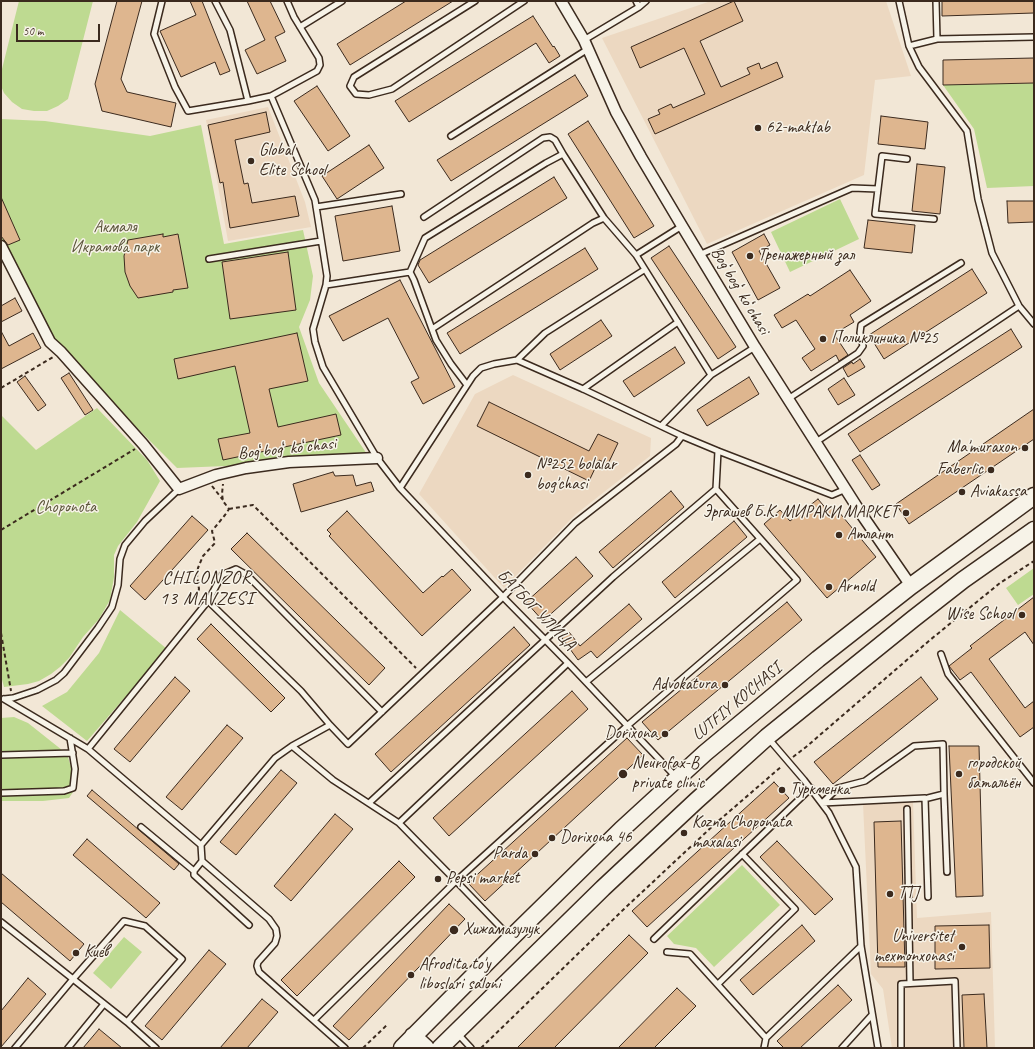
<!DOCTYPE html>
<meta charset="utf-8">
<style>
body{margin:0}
#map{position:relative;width:1035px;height:1049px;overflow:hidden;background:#f2e7d6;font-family:Caveat,sans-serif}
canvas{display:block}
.frame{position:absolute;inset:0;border:2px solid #3b2a1e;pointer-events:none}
.scale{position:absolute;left:16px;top:24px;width:84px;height:18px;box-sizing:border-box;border:2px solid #3b2a1e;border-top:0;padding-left:5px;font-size:12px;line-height:14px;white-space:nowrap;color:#3b2a1e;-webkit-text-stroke:3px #f7f3e8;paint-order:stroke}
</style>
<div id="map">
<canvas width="1035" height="1049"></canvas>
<div class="frame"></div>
<div class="scale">50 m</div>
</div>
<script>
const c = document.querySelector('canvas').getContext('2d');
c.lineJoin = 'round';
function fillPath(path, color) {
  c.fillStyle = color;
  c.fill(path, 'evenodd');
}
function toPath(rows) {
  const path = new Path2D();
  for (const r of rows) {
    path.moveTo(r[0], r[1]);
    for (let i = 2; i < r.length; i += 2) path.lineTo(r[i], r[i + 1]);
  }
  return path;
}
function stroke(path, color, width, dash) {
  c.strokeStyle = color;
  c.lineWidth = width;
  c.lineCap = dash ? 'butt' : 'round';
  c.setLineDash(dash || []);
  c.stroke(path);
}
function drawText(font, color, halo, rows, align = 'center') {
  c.font = font + ' Caveat,sans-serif';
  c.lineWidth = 3;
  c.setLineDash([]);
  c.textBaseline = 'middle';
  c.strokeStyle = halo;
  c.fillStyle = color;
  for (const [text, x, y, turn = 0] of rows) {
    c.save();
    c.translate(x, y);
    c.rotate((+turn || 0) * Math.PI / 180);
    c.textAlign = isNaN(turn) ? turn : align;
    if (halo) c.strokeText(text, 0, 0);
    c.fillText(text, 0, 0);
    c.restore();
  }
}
const built = toPath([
 [711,1,886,1,911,76,875,80,864,175,707,244,602,38],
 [268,107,305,202,311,227,228,241,206,120],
 [513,375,651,438,650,456,576,514,504,588,419,494,475,394],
 [913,802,917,918,991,912,995,1048,892,1048,883,989,871,974,863,804]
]);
const green = toPath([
 [19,1,93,1,68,99,58,106,47,111,34,111,22,109,12,102,4,93,1,86,1,73],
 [1034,83,1034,186,987,188,974,129,943,85],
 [1,119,45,121,150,136,201,125,224,244,303,230,313,276,310,300,299,327,319,383,371,460,177,468,54,345,1,252],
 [840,199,859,239,790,272,771,232],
 [97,408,147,460,160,481,137,522,118,546,114,555,114,577,110,600,99,619,83,637,69,658,60,667,51,674,39,681,28,684,4,687,1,676,1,415,36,450],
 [1034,568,1034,594,1018,605,1006,588],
 [120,610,167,649,87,741,42,706,67,692,99,653],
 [14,717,28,723,67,754,77,786,69,798,43,801,1,801,1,718],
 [742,865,780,905,714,967,696,948,674,944,667,936],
 [124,937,142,952,111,989,93,973]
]);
const building = toPath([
 [117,1,142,1,121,79,127,92,176,103,171,127,102,111,95,84,117,1],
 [190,1,202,1,230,71,220,75,215,62,181,77,160,31,196,15,190,1],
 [247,1,270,1,285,32,275,37,286,61,257,74,245,50,265,40,247,1],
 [406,1,453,1,350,65,337,44,406,1],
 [734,1,743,21,700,41,721,87,750,74,747,68,759,63,761,69,777,62,783,77,655,134,648,119,660,114,658,110,671,104,673,108,705,94,684,48,640,68,631,47,734,1],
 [942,1,1034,1,1034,13,942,16,942,1],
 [533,16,553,47,554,46,560,56,549,63,536,43,409,122,395,101,533,16],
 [1034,58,1034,83,943,85,943,60,1034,58],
 [575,75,588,96,451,181,437,160,575,75],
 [317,86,350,136,328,151,294,101,317,86],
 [266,112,270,132,235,140,244,184,248,183,252,203,295,196,299,216,230,228,223,182,220,183,208,125,266,112],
 [881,116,928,122,925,149,878,144,881,116],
 [588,121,654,226,634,238,568,134,588,121],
 [369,145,384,168,337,199,322,176,369,145],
 [917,164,945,167,940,214,912,211,917,164],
 [554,177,567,198,429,283,418,265,420,260,554,177],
 [1,197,20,240,8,245,1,236,1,197],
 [1007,201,1034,201,1034,222,1008,223,1007,201],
 [392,206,400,251,343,261,335,216,392,206],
 [868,220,915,225,912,253,864,248,868,220],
 [163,234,163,237,178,234,188,288,173,290,173,292,138,298,130,286,125,272,124,256,128,240,163,234],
 [764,234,770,245,759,251,780,288,758,300,732,252,764,234],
 [669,246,736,347,718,359,651,258,669,246],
 [585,248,598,269,460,354,447,333,585,248],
 [288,252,296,310,230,319,222,262,288,252],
 [972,269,987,293,884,359,869,335,972,269],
 [850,270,871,301,850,315,854,322,834,334,848,355,839,361,836,355,811,371,802,358,815,349,796,320,782,328,774,315,808,294,810,296,850,270],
 [400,280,455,387,423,404,411,382,419,378,388,318,343,341,329,316,400,280],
 [15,298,22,311,1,322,1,306,15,298],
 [601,320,612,336,560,370,550,354,601,320],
 [1011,329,1022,347,860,452,848,434,1011,329],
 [1,331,9,346,33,333,41,348,1,369,1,331],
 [297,333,308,381,269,389,278,427,336,414,341,435,223,460,218,439,250,433,235,366,178,379,174,359,297,333],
 [675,347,685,363,634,397,623,381,675,347],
 [860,359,865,367,848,377,843,368,852,362,853,364,860,359],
 [69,373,93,410,85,415,61,378,69,373],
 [25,376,46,405,38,411,17,382,25,376],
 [749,377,759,394,707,426,697,410,749,377],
 [844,378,855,395,838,405,828,389,844,378],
 [489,402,589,451,598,434,618,443,608,464,599,460,589,481,477,426,489,402],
 [1034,409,1034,439,909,524,896,504,1034,409],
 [860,455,880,485,872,490,852,460,860,455],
 [333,472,335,476,353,475,356,486,371,482,374,491,301,512,293,484,333,472],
 [671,491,684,507,613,568,599,552,671,491],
 [818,499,828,511,834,506,876,557,827,598,764,524,780,510,790,521,818,499],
 [347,511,423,593,442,576,443,577,452,569,471,590,422,636,329,536,331,534,327,530,347,511],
 [192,516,208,530,145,600,130,586,192,516],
 [734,521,747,537,675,598,662,582,734,521],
 [247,533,385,668,369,685,231,549,247,533],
 [576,557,593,576,543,621,526,602,576,557],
 [1034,597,1034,645,1025,632,989,659,1025,708,1034,701,1034,727,1020,737,971,672,960,680,949,666,972,648,970,646,1034,597],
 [787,602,802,620,658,740,642,722,787,602],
 [629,604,642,619,597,658,591,651,578,660,562,638,569,632,580,646,629,604],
 [211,624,285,698,271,712,197,639,211,624],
 [514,627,530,645,391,772,375,754,514,627],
 [175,677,190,691,130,762,114,749,175,677],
 [921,677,938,699,833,784,814,762,921,677],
 [572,691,588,709,449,836,433,818,572,691],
 [227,725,243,738,182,810,166,797,227,725],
 [627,738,643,755,485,901,468,883,627,738],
 [949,746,979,746,983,896,956,897,949,746],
 [281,770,297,783,236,855,220,842,281,770],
 [774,782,789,798,647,927,632,911,774,782],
 [92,790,179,864,174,870,87,796,92,790],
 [335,814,353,829,291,901,274,886,335,814],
 [901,821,905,967,878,967,874,822,901,821],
 [87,839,160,903,146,918,73,855,87,839],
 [777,841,833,899,815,915,760,857,777,841],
 [399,861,415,877,297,996,281,980,399,861],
 [1,873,84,944,70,961,1,902,1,873],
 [449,904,465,919,349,1040,333,1026,449,904],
 [802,925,815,941,753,995,740,980,802,925],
 [989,925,990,968,935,969,935,926,989,925],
 [629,935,648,953,554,1048,517,1048,629,935],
 [209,950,226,964,162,1040,145,1026,209,950],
 [28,978,46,994,1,1047,1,1011,28,978],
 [838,985,852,1000,800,1048,784,1048,777,1041,838,985],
 [677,988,696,1006,654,1048,618,1048,677,988],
 [984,994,987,1048,964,1048,962,995,984,994],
 [262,999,278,1012,247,1048,220,1048,262,999],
 [99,1029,122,1048,83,1048,99,1029]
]);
const path = toPath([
 [1,388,53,357],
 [212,486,223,500],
 [229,509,253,505,416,668],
 [1,530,135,449],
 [195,604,199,589,197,575,198,568,203,556,215,543,212,531,225,515,229,509,223,501,222,494,223,484],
 [1,633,11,691],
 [793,757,806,747,930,640,1000,583,1034,561],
 [363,1048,388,1024],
 [481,1048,624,909,716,823,782,766]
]);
const lane = toPath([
 [162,1,154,34,175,87,188,111,248,101],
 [215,1,230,30,248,101,271,96,317,71,320,65,319,58,294,17,287,1],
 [475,1,354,77,350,86,356,94,369,95,392,89,524,1],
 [636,1,639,7],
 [899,1,909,46,919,67,967,131,978,199,992,253,1019,306,1034,324],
 [936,1,937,39,1034,37],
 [300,27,342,1],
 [584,40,639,7,646,1],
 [909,46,937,39],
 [271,96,315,200,327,276,326,285,313,329,315,342,323,367,377,458,400,488,503,597,568,663,676,777],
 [451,136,588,49],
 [878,189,882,156,907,159],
 [316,207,401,194],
 [424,217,543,138,550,137,555,140,563,154],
 [636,255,711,375],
 [699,255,852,188,878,189,875,214,934,219],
 [209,259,321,241],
 [410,272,425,238,546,163,563,154,604,218],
 [326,285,410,272,414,280,436,340,451,364,467,385],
 [432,329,593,223,604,218,636,255,682,226],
 [517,360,545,333,644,270],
 [583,389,678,322],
 [788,399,858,353,863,346,860,333,861,325,961,263],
 [661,426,711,375,755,347],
 [816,442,1019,306],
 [400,488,473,376,481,368,494,364,517,360,583,389,682,436,718,451,832,495,846,489],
 [208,601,301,691,330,725],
 [941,654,948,674,1034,783],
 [586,682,760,539],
 [4,699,88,749,201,845,202,861,269,919,276,929,277,936,275,943,258,962,257,966,259,972,345,1048],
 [4,699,13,698,37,690,56,680,64,673,98,628,112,607,118,585,120,559,125,545,145,521,179,489],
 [768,738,804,780,829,813,856,867,861,946,878,1048],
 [292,746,333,780,399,823,456,881,510,937],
 [88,749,208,601,222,575,236,569,247,575,382,712],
 [1,755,73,753],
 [1,793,64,791,73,788,75,769,70,738],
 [944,794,947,872],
 [369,803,613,577,716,489],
 [822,803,838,788,865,781,914,746,943,744,944,794,928,798],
 [822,803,925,798,928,897],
 [907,809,910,983],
 [399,823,568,663],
 [141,827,194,871],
 [201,845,275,758,292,746,330,725,348,744,503,597,575,523,676,444,682,436],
 [202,861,194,871,194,875,249,925],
 [1,922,73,979,15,1048],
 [654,939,811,788],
 [667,952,690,954,766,1038,764,1048],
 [718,984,795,909,742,854],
 [314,1020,456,881,627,726,797,580,716,489,718,451],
 [127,1022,182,959,145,926,124,921,73,979,127,1022,156,1048],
 [458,1034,471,1048],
 [766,1038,861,946],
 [68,1048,104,1004],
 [842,1048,872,1015],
 [901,1048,901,984,955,981,957,1048]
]);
const street = toPath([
 [561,1,584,40,616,112,641,157,682,226,755,347,862,515,911,586],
 [1,246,50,342,61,352,143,444,179,489,216,475,246,468,289,462,377,458]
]);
const primary = toPath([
 [413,1036,426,1048],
 [402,1048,511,938,621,830,705,753,818,659,911,586,1034,496],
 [440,1048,603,888,696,801,767,737,913,619,963,580,1034,530]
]);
const markers = [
 [758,128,4,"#3b2a1e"],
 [251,161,4,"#3b2a1e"],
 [750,256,4,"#3b2a1e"],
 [823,339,4,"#3b2a1e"],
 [1025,448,4,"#3b2a1e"],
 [991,470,4,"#3b2a1e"],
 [528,475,4,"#3b2a1e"],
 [962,492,4,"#3b2a1e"],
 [906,513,4,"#3b2a1e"],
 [839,535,4,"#3b2a1e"],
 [829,587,4,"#3b2a1e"],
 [1022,615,4,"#3b2a1e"],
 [725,685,4,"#3b2a1e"],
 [665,734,4,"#3b2a1e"],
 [623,774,5,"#3b2a1e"],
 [959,774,4,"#3b2a1e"],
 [782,790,4,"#3b2a1e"],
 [684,833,4,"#3b2a1e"],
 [552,838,4,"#3b2a1e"],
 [535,854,4,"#3b2a1e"],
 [438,879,4,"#3b2a1e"],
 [890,894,4,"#3b2a1e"],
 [454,930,5,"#3b2a1e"],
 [962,947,4,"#3b2a1e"],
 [76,953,4,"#3b2a1e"],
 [411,975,4,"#3b2a1e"]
];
const poiNames = [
 ["62-maktab",766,128],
 ["Global",259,151],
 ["Elite School",259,171],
 ["Тренажерный зал",758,256],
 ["Поликлиника №25",831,339],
 ["Ma'muraxon",1017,448,"right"],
 ["№252 bolalar",536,465],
 ["bog'chasi",536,485],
 ["Faberlic",983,470,"right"],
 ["Aviakassa",970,492],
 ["Эргашев Б.К. МИРАКИ МАРКЕТ",898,513,"right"],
 ["Атлант",847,535],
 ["Arnold",837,587],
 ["Wise School",1014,615,"right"],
 ["Advokatura",717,685,"right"],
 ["Dorixona",657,734,"right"],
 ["Neurofax-B",632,764],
 ["private clinic",632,784],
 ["городской",967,764],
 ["батальён",967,784],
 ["Туркменка",790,790],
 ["Kozna Choponata",692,823],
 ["maxalasi",692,843],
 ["Dorixona 46",560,838],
 ["Parda",527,854,"right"],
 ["Pepsi market",446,879],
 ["TTJ",898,894],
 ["Хижамазулук",463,930],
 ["Universitet",954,937,"right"],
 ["mexmonxonasi",954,957,"right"],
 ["Киев",84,953],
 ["Afrodita to'y",419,965],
 ["liboslari saloni",419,985]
];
const parkNames = [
 ["Акмаля",115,228],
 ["Икрамова парк",115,248],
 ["Choponota",66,508]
];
const streetNames = [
 ["Bogʻbogʻ koʻchasi",740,291,59],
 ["Bogʻbogʻ koʻchasi",287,449,-6],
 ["БАГБОГ УЛИЦА",536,610,46],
 ["LUTFIY KO'CHASI",737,702,-40]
];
const neighbourhoodNames = [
 ["CHILONZOR",207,578],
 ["13 MAVZESI",207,599]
];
fillPath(built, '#ecd8c1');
fillPath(green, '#beda91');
fillPath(building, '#deb68f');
stroke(building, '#3b2a1e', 1);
stroke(lane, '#3b2a1e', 8);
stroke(street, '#3b2a1e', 13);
stroke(primary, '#3b2a1e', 19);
stroke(path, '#3b2a1e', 2, [4, 3]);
stroke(lane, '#f7f3e8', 5);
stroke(street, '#f7f3e8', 10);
stroke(primary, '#f7f3e8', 16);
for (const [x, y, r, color] of markers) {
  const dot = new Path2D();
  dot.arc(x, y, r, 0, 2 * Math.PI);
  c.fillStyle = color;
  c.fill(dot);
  stroke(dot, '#f7f3e8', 1.5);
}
drawText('17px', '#3b2a1e', '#f7f3e8', poiNames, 'left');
drawText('17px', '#5c563b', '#f7f3e8', parkNames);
drawText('17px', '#3b2a1e', '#f7f3e8', streetNames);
c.letterSpacing = '1px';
drawText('18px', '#3b2a1e', '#f7f3e8', neighbourhoodNames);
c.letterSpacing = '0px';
</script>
